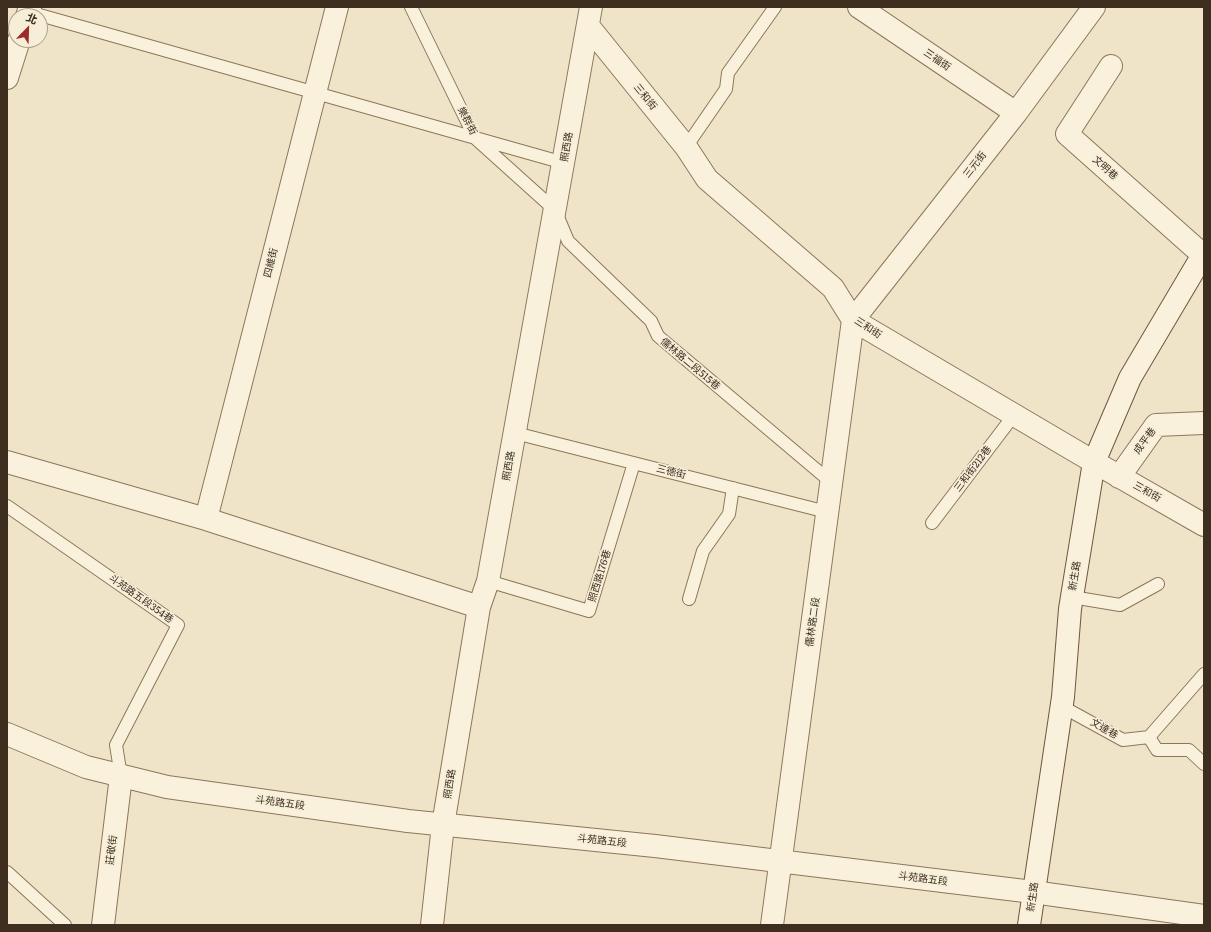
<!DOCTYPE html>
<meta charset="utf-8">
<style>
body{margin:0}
#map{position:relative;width:1211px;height:932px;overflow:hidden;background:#f0e4c8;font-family:Literata,"Noto Sans TC",serif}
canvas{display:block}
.frame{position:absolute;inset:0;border:8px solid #3d2e20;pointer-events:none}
.north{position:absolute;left:8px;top:8px;width:40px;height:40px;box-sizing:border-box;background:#f7eed8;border:1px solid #ada18e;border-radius:50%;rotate:23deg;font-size:11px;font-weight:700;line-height:16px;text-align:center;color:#3d2e20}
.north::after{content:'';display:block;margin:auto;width:14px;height:18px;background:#9e2a2b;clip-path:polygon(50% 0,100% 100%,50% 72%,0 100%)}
</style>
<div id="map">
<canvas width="1211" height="932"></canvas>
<div class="frame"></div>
<div class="north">北</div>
</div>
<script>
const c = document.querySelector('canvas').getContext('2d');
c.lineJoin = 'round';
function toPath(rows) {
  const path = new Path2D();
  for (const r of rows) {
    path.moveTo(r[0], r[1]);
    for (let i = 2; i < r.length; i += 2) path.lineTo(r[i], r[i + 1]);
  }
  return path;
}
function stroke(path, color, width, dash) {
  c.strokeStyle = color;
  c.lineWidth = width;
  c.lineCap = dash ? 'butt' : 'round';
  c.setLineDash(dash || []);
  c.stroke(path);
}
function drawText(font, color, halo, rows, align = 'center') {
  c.font = font + ' Literata,"Noto Sans TC",serif';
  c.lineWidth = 3.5;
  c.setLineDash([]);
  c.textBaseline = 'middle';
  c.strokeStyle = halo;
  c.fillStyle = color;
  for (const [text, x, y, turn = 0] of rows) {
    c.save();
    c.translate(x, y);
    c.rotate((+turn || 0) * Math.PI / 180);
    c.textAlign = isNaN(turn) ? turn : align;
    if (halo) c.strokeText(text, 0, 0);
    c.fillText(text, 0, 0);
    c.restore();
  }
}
const lane = toPath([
 [411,7,475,138,555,210,568,241,651,321,658,336,831,482],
 [29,12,564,163],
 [686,147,726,89,728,73,775,7],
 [515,433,827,512],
 [7,506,178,625,116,745,121,776],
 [932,523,1014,415],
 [488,581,589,611,634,463],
 [1072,597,1120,605,1158,584],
 [689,599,703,551,729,514,733,488],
 [1061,706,1123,740,1149,737,1157,750,1189,750,1204,764],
 [1149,737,1204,674],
 [7,872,65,925]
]);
const street = toPath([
 [859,7,1016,113],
 [27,16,30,7],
 [589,27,686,147,707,179,833,288,853,320,1094,462,1204,525],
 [1111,66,1067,134,1203,255],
 [7,78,19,40],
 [7,462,206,519,479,607],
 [1119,477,1156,425,1204,423],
 [206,519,337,7],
 [7,734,86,767,167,787,408,821,655,846,1033,892,1204,916],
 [103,925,121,776],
 [432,925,443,825,479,607,488,581,591,7],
 [772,925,853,320,1016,113,1094,7]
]);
const secondary = toPath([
 [1029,925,1063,697,1070,609,1094,462,1130,378,1204,253]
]);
const streetNames = [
 ["三福街",937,60,34],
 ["三和街",645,97,51],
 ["樂群街",467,121,63],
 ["照西路",567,147,-80],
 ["三元街",975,165,-52],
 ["文明巷",1105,168,42],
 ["四維街",271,263,-76],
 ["三和街",868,328,33],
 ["儒林路二段515巷",690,364,40],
 ["成平巷",1145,441,-54],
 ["照西路",509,466,-80],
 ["三和街212巷",973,469,-53],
 ["三德街",671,472,14],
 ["三和街",1147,492,29],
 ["照西路176巷",600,576,-73],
 ["新生路",1075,576,-81],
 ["斗苑路五段354巷",141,599,35],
 ["儒林路二段",813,622,-82],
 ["文達巷",1104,729,29],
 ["照西路",450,784,-81],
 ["斗苑路五段",280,803,8],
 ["斗苑路五段",602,841,6],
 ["莊敬街",112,850,-83],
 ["斗苑路五段",923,879,7],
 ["新生路",1033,897,-82]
];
stroke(lane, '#8d765c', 14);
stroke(street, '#8d765c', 24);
stroke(secondary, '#6f573f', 24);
stroke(lane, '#faf1dc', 12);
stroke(street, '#faf1dc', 22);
stroke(secondary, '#faf1dc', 22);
drawText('10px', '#3d2e20', '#f7eed8', streetNames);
</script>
